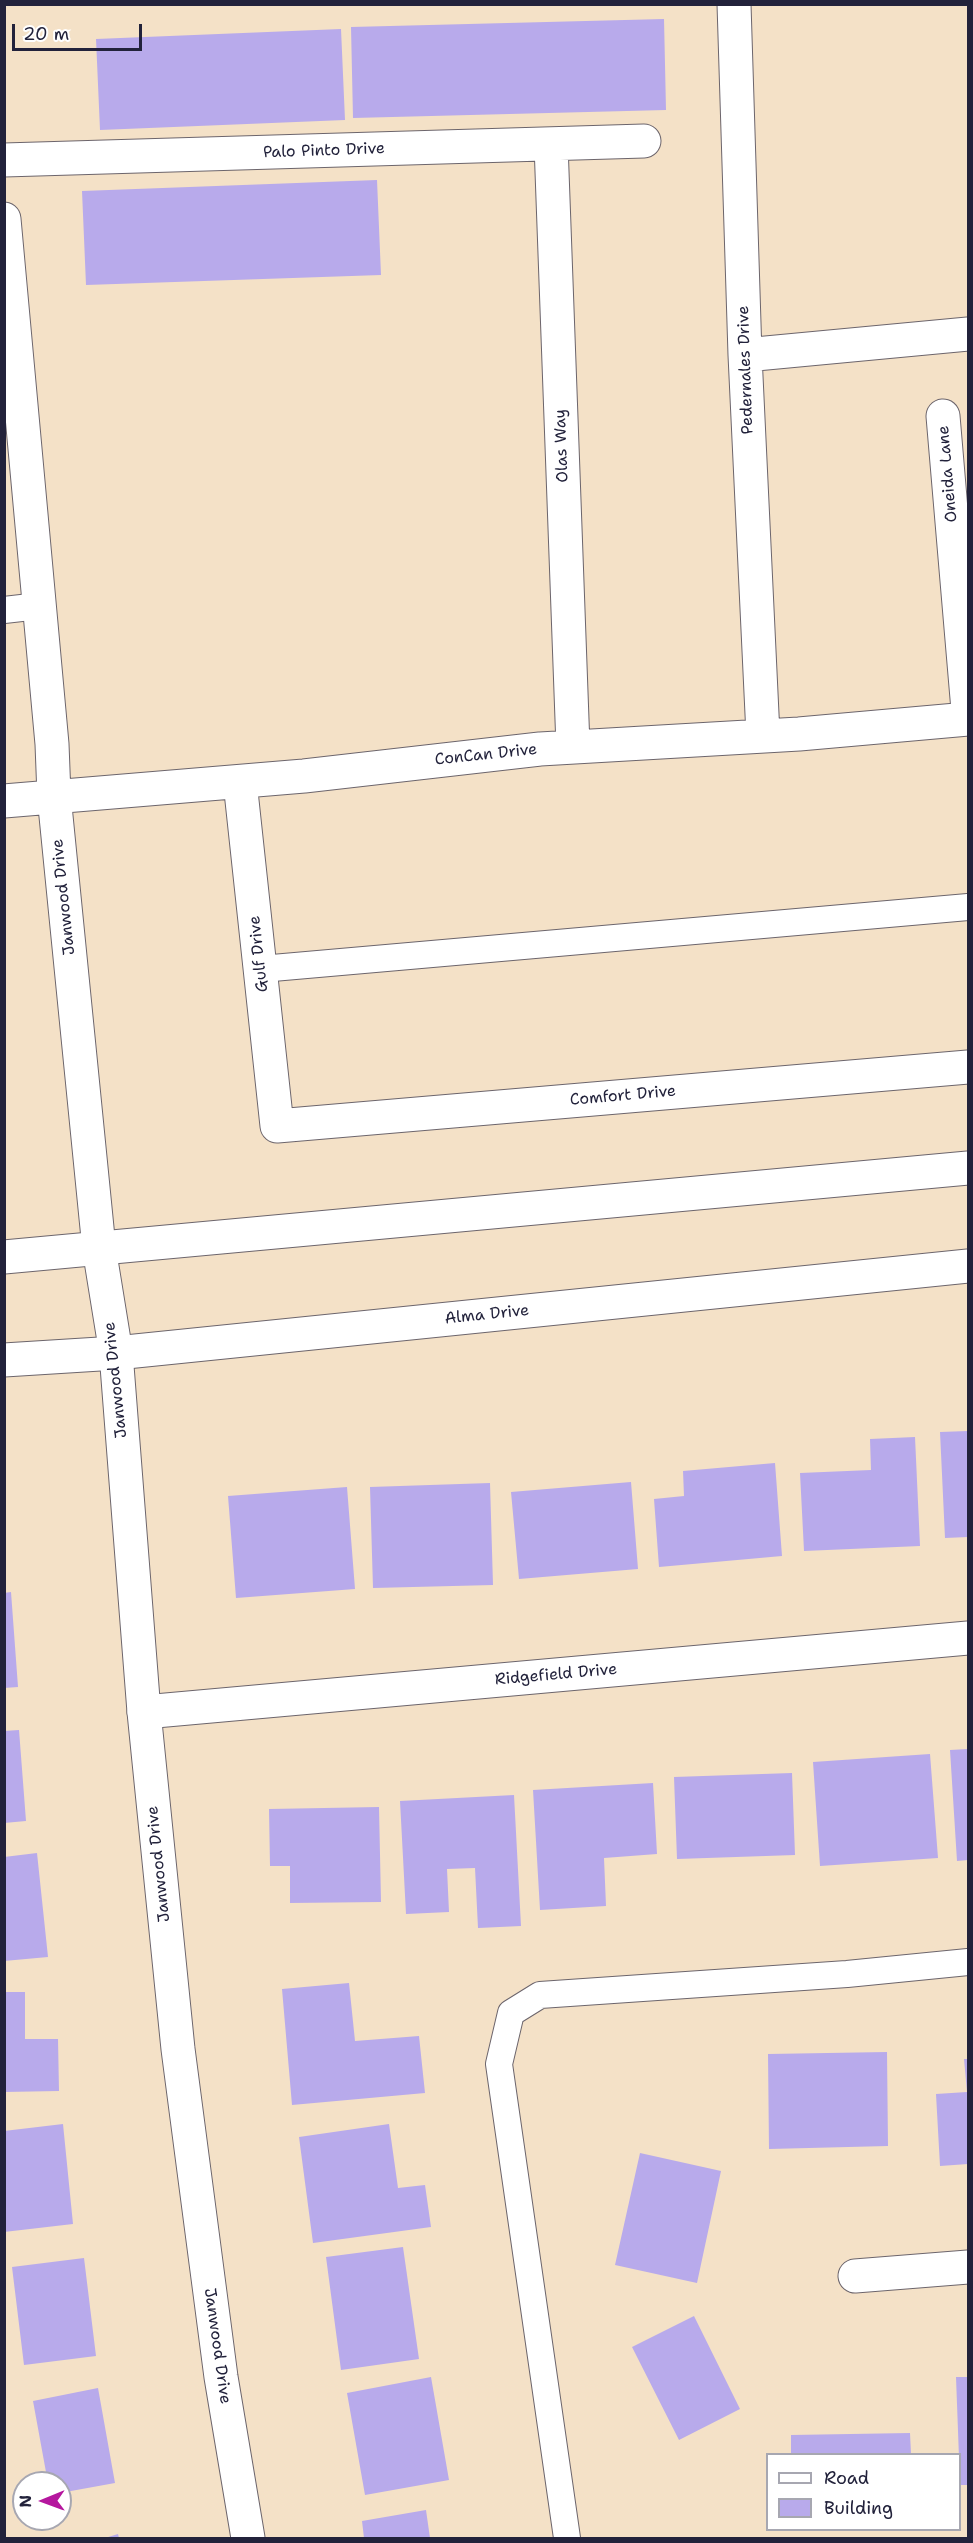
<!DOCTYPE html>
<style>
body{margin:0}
#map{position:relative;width:973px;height:2543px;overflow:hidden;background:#f4e1c7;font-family:"Shantell Sans",sans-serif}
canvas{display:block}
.frame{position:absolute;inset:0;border:6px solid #22223b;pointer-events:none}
.legend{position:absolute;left:766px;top:2453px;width:195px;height:78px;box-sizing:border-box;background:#fff;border:2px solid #a7a7b1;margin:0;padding:8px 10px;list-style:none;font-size:18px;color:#22223b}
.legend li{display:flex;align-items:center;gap:12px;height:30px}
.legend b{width:30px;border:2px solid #a7a7b1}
.north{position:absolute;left:12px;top:2471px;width:60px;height:60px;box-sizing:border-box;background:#fff;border:2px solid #a7a7b1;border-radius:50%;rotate:269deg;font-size:16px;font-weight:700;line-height:24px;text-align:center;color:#22223b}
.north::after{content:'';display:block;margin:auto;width:21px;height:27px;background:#b5179e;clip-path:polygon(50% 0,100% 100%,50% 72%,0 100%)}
.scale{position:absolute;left:12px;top:24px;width:130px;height:27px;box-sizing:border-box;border:3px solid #22223b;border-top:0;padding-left:8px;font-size:18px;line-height:21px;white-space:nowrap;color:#22223b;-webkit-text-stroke:4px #fff;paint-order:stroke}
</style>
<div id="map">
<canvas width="973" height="2543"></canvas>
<div class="frame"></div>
<ul class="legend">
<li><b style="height:8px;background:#fff"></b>Road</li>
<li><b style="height:16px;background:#b8aaeb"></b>Building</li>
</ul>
<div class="north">N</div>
<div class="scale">20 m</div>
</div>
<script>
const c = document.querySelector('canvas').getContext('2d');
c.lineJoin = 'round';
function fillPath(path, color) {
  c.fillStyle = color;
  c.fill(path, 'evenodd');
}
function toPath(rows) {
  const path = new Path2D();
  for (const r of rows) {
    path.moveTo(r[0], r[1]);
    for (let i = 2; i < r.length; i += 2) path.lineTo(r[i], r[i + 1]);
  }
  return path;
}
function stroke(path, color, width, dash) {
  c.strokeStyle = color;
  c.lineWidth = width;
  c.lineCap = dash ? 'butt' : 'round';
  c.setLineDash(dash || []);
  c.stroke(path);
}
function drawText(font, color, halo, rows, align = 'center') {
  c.font = font + ' "Shantell Sans",sans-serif';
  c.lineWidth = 4.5;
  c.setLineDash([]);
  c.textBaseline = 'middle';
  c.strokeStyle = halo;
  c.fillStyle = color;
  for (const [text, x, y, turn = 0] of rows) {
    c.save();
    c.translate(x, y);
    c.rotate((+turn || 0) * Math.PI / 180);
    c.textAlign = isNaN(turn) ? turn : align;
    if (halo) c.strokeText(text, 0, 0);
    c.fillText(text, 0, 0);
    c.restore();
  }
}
const building = toPath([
 [664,19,666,110,353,118,351,27],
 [341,29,345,120,100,130,96,39],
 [377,180,381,275,86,285,82,191],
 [968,1431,968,1537,945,1538,940,1432],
 [915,1437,920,1546,804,1551,800,1473,871,1470,870,1439],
 [775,1463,782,1556,659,1567,654,1499,684,1496,683,1471],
 [631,1482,638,1569,519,1579,511,1492],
 [490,1483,493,1585,373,1588,370,1487],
 [347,1487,355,1589,236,1598,228,1496],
 [11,1592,18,1687,4,1688,4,1593],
 [19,1730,26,1821,4,1823,4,1731],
 [968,1749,968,1860,957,1861,950,1750],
 [930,1754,938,1858,820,1866,813,1762],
 [792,1773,795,1855,677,1859,674,1777],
 [653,1783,657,1854,604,1858,606,1906,540,1910,533,1790],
 [514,1795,521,1926,478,1928,475,1868,447,1869,449,1912,406,1914,400,1801],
 [379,1807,381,1902,290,1903,290,1866,270,1866,269,1809],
 [37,1853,48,1957,4,1961,4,1857],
 [349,1983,355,2041,419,2036,425,2093,292,2105,282,1989],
 [4,1992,25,1992,25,2039,58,2039,59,2091,4,2092],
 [887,2052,888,2146,769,2149,768,2054],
 [964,2059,968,2059,968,2164,940,2166,936,2094,967,2092],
 [63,2124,73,2224,4,2232,4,2131],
 [389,2124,398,2188,425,2185,431,2227,313,2243,299,2137],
 [640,2153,721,2171,697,2283,615,2265],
 [403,2247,419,2359,341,2370,326,2257],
 [84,2258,96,2356,24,2365,12,2267],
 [694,2316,740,2409,679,2440,632,2347],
 [431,2377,449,2480,365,2495,347,2393],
 [956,2377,968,2377,968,2485,960,2485],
 [98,2388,115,2483,60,2493,60,2483,48,2483,33,2401],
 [910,2433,911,2454,791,2454,791,2435],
 [426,2510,430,2538,364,2538,362,2521],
 [118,2534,119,2538,105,2538]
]);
const service = toPath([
 [4,610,39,606],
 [261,969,968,907],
 [567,2538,499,2064,511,2013,540,1995,847,1974,968,1962]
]);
const minor = toPath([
 [734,4,745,355,763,735],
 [551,144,573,747],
 [4,160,644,141],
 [4,219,52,744,54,796,99,1248],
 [745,355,968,334],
 [943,416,968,710],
 [240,782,277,1126,968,1067],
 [4,801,304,776,540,749,799,734,968,719],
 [144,1712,968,1638],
 [855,2276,968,2267]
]);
const tertiary = toPath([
 [99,1248,116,1353,144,1712,178,2049,221,2377,248,2538]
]);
const secondary = toPath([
 [4,1257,968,1168],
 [4,1360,116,1353,968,1266]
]);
const streetNames = [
 ["Palo Pinto Drive",324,151,-2],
 ["Pedernales Drive",746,370,-92],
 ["Olas Way",562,446,-92],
 ["Oneida Lane",948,474,-95],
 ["ConCan Drive",486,755,-6],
 ["Janwood Drive",64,897,-96],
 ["Gulf Drive",259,954,-96],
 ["Comfort Drive",623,1096,-5],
 ["Alma Drive",487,1315,-6],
 ["Janwood Drive",116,1380,-96],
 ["Ridgefield Drive",556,1675,-5],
 ["Janwood Drive",159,1864,-96],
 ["Janwood Drive",217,2346,82]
];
fillPath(building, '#b8aaeb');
stroke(service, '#6c656c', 28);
stroke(minor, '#6c656c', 35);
stroke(tertiary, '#6c656c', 35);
stroke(secondary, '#6c656c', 35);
stroke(service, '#fff', 26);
stroke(minor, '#fff', 33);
stroke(tertiary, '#fff', 33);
stroke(secondary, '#fff', 33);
drawText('16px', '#22223b', '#fff', streetNames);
</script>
